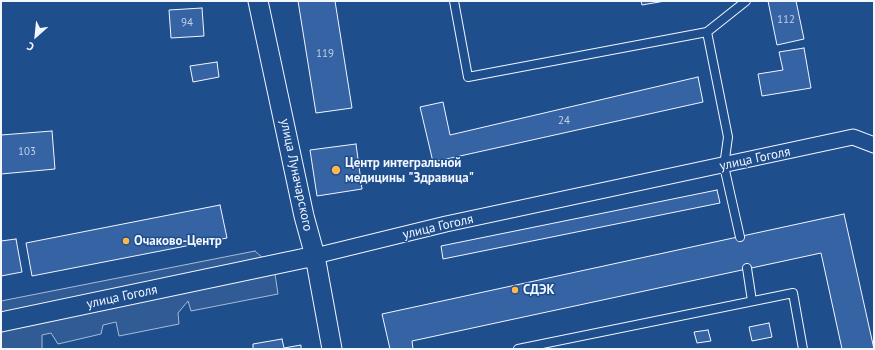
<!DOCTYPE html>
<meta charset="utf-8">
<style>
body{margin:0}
#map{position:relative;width:875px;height:350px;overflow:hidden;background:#1f4e8c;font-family:"PT Sans",sans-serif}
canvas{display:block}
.frame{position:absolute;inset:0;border:2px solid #f2f6ff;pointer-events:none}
.north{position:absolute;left:16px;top:16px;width:40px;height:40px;-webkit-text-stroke:3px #1f4e8c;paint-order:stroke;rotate:207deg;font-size:11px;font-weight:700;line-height:16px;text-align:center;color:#f2f6ff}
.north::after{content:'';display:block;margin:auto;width:14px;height:18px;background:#f2f6ff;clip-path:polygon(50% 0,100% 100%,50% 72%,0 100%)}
</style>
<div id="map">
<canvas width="875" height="350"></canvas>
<div class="frame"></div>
<div class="north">С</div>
</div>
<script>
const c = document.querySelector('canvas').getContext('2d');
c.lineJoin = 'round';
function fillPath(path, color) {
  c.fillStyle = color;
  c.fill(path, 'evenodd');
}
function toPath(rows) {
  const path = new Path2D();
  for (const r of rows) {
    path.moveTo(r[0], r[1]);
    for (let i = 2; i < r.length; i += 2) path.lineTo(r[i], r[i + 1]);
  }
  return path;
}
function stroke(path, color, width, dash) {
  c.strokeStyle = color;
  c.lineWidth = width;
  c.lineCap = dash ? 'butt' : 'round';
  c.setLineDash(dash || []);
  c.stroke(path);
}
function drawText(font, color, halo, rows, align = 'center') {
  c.font = font + ' "PT Sans",sans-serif';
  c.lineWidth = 3;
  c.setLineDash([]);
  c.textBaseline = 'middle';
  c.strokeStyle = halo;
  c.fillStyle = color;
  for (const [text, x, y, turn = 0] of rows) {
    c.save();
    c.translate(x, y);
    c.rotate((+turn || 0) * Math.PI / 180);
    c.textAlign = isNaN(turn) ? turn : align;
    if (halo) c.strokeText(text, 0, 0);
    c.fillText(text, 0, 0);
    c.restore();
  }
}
const built = toPath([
 [255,251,265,260,1,315,1,301,255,251],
 [275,274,278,294,191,311,188,301,178,313,179,324,119,336,116,322,103,325,101,334,58,344,51,333,42,335,42,349,1,349,1,331,275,274]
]);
const building = toPath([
 [298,1,335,1,352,108,316,113,298,1],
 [641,1,665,1,642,5,641,1],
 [768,1,796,1,804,39,777,45,768,1],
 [202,8,204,36,171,38,169,10,202,8],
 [804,48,811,88,762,96,758,74,783,70,779,52,804,48],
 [217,62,219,77,193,82,190,66,217,62],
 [698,77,703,102,433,162,420,107,443,102,450,135,698,77],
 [52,131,55,169,1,174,1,135,52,131],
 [356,144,362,189,317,196,310,150,356,144],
 [717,190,720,203,443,259,441,246,717,190],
 [220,205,227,238,32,276,26,243,220,205],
 [844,214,874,349,842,349,821,253,412,341,413,349,390,349,382,314,844,214],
 [16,239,22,272,1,276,1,241,16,239],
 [769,323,772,337,752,341,749,327,769,323],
 [708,330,711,341,697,343,694,332,708,330],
 [282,339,284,348,301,345,301,349,253,349,253,344,282,339]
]);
const service = toPath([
 [454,1,468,77,707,32,728,137,724,166,740,237],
 [707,32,746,1],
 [747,268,752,301],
 [518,349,793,293,803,349]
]);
const minor = toPath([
 [315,256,446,224,853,137,874,145]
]);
const tertiary = toPath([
 [258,1,304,216,315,256,332,349],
 [1,322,315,256]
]);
const markers = [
 [336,170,5,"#ffb74d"],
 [126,241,4,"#ffb74d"],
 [515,290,4,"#ffb74d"]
];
const numberNames = [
 ["112",786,20],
 ["94",187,23],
 ["119",325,54],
 ["24",564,121],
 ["103",27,152]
];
const streetNames = [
 ["улица Гоголя",755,159,-12],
 ["улица Луначарского",296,175,78],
 ["улица Гоголя",438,227,-13],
 ["улица Гоголя",122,297,-12]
];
const poiNames = [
 ["Центр интегральной",345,163],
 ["медицины \"Здравица\"",345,178],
 ["Очаково-Центр",134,241],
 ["СДЭК",523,290]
];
fillPath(built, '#305b95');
stroke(built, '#a8bbd7', 1);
fillPath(building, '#3563a3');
stroke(building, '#f2f6ff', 1);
stroke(service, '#f2f6ff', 10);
stroke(minor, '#f2f6ff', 17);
stroke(tertiary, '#f2f6ff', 21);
stroke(service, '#1f4e8c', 8);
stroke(minor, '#1f4e8c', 15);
stroke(tertiary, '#1f4e8c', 19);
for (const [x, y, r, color] of markers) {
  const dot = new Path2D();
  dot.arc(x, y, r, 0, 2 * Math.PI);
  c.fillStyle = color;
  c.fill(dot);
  stroke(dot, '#1f4e8c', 1.5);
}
drawText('11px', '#c3d1e8', null, numberNames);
drawText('13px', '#f2f6ff', '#1f4e8c', streetNames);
drawText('bold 13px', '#f2f6ff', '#1f4e8c', poiNames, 'left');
</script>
